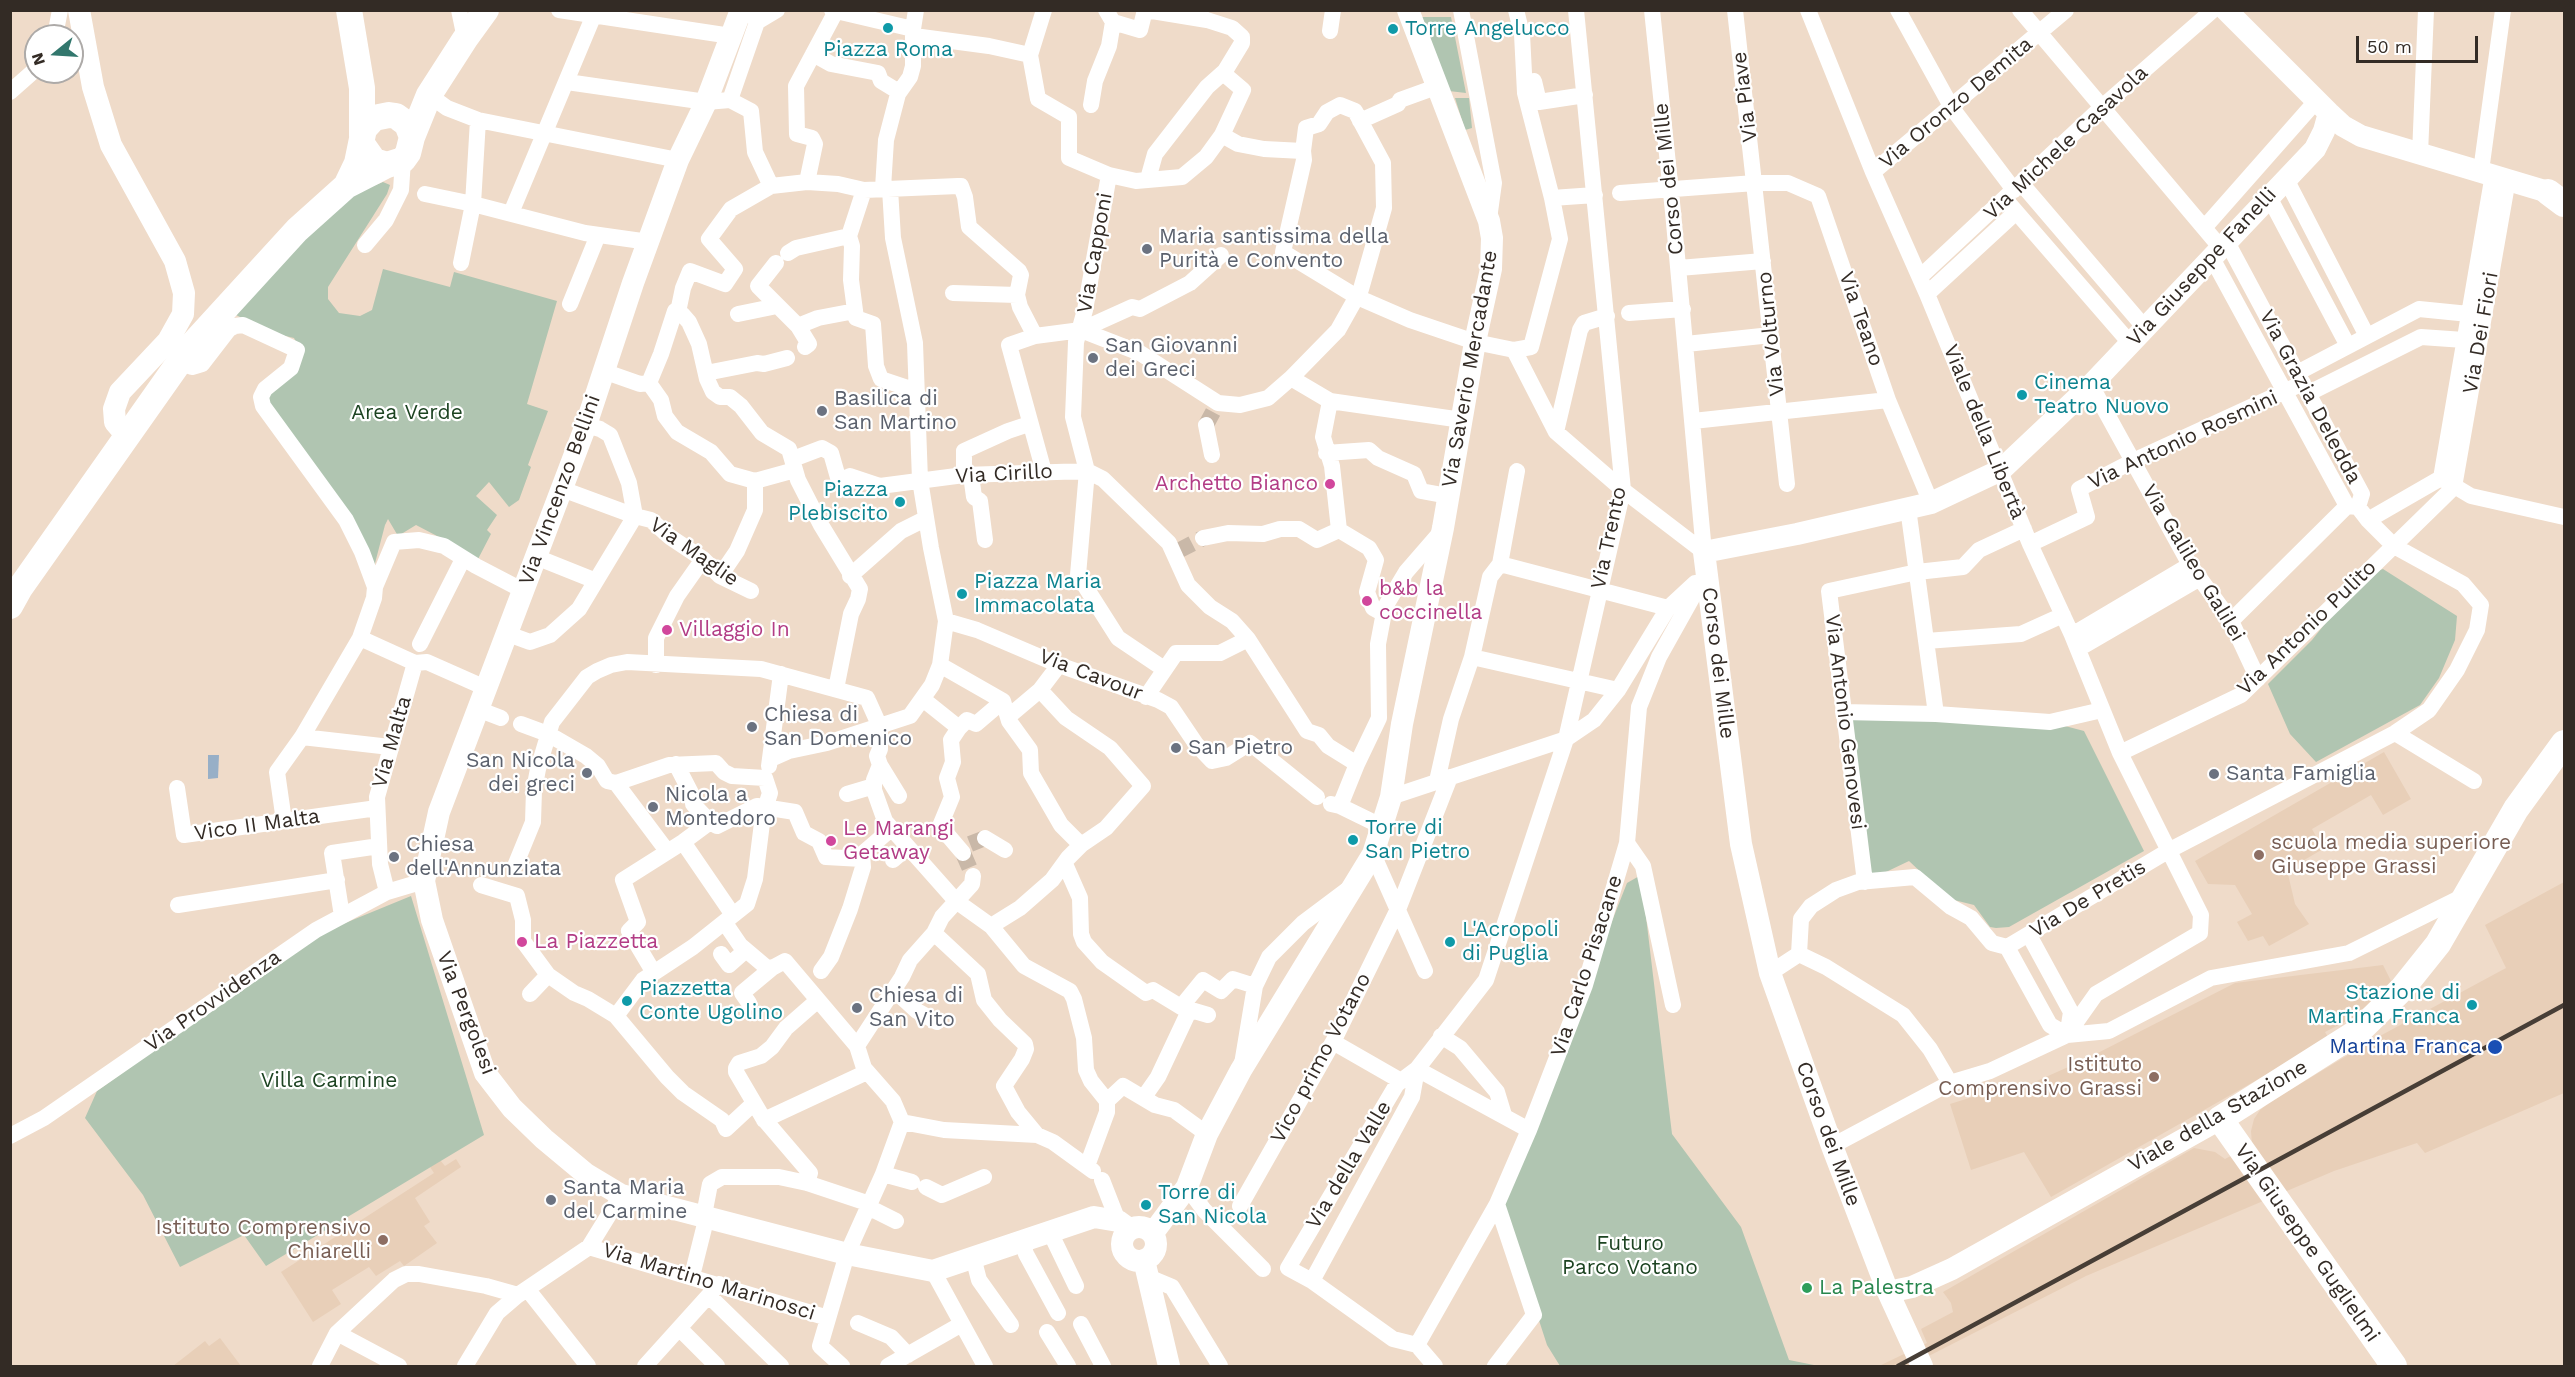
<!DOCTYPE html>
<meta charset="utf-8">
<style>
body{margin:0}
#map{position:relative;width:2575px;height:1377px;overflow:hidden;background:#efdbc9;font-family:"Work Sans",sans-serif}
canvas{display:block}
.frame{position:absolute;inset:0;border:12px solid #332b25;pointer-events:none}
.north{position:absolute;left:24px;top:24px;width:60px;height:60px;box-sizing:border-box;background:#fff;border:2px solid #adaaa8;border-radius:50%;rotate:252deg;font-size:16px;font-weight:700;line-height:24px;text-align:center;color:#332b25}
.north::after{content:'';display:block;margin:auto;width:21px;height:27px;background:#32776d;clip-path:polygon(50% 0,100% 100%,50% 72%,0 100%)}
.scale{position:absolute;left:2356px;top:36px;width:122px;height:27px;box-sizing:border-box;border:3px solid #332b25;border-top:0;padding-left:8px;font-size:18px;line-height:21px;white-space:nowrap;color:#332b25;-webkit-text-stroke:4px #fff;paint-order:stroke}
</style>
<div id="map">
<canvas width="2575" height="1377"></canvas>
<div class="frame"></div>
<div class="north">N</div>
<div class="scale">50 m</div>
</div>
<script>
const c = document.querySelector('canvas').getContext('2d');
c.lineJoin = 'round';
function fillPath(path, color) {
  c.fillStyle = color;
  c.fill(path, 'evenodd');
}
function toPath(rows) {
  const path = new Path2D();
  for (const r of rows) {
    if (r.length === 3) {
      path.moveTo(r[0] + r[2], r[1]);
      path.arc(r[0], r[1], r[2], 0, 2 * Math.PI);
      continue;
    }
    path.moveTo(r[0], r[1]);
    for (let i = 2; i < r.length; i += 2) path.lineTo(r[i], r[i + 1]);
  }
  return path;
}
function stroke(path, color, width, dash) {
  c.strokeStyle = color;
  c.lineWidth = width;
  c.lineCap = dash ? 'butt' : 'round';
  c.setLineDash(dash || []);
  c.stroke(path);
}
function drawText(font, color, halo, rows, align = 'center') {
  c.font = font + ' "Work Sans",sans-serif';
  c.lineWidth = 4.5;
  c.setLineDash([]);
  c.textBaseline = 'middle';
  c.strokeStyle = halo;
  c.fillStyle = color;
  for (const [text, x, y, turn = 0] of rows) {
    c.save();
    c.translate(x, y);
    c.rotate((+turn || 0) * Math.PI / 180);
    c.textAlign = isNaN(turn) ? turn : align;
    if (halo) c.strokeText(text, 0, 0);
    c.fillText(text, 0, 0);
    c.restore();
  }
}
const built = toPath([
 [2384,752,2411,799,2383,815,2371,795,2312,829,2323,849,2287,870,2295,904,2309,924,2269,946,2263,936,2248,941,2237,922,2252,914,2235,885,2208,884,2195,861],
 [2564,882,2564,1093,2425,1153,2417,1143,2334,1171,2086,1276,1909,1366,1879,1366,1927,1343,1921,1329,1953,1312,1951,1303,1943,1292,2194,1148,2215,1152,2225,1159,2252,1145,2251,1131,2254,1119,2260,1110,2270,1102,2378,1037,2506,968,2485,925],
 [2383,965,2391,981,2368,1010,2325,1032,2329,1039,2051,1197,2024,1152,1971,1170,1950,1104,1982,1094,2012,1092,2084,1060,2235,983],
 [456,1159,461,1167,415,1198,430,1222,424,1226,437,1243,404,1266,400,1261,376,1276,369,1267,332,1290,341,1304,313,1322,281,1272,434,1173,430,1167,440,1160,445,1166],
 [220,1338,241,1366,173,1366,205,1341,209,1346]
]);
const green = toPath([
 [1422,17,1451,17,1466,93,1449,91],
 [1455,98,1469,98,1472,128,1465,130],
 [383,182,390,185,387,194,328,287,328,299,339,313,360,316,372,310,383,269,450,287,454,272,557,301,527,404,548,411,528,465,531,467,519,500,509,507,489,482,476,496,497,515,487,530,491,534,477,561,460,548,416,525,398,536,388,519,385,525,374,567,264,399,302,354,294,338,272,333,232,313,288,251,358,192],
 [2383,569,2457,616,2455,640,2439,678,2420,705,2316,762,2290,734,2268,684,2312,640,2363,576],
 [1843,712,2050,722,2084,731,2144,851,2009,927,1996,928,1990,927,1974,905,1954,900,1941,891,1909,861,1865,882],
 [1641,875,1672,1134,1741,1227,1789,1360,1819,1366,1560,1366,1547,1345,1501,1203,1627,883],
 [411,896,484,1135,266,1266,244,1235,180,1267,143,1195,85,1118,97,1091,316,935]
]);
const water = toPath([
 [208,755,219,755,218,778,208,779]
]);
const streetTunnel = toPath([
 [1206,425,1213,412],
 [1178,551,1203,538],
 [970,844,985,838],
 [963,853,973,876]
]);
const street = toPath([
 [459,10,465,39],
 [559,10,731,36],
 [832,10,913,29],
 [1044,10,1030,55,1038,99,1069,117,1069,158,1109,175,1136,181,1182,177,1206,157,1222,135,1243,90,1223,73],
 [1106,10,1113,22,1140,30,1145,10],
 [1146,10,1207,20,1232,28,1242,37,1242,43,1225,71,1207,87,1155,154,1148,179],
 [1461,10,1494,183,1489,219],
 [1652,10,1673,212,1704,552],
 [1735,10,1787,484],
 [1808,10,1873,172,1927,294,2030,544,2072,635,2120,753,2201,915,2200,933,2096,994,2067,1035],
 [1898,10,1952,108,2014,190],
 [2020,10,2221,248],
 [757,22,777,10],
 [1330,31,1333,10],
 [55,36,60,10],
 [914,36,989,46,1030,55],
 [813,54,831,64,878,73,881,81,899,92],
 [1534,81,1539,102,1585,95],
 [567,82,706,102,730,100,757,22,747,10],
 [10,92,36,69],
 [429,95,447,108,478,120,678,160],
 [730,100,751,111,755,152,771,186],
 [1091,105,1095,81,1109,46,1113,22],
 [478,120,473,204,585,233,649,242],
 [1360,121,1398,104,1400,100,1436,87],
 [1303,151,1304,160,1283,252,1357,297,1410,320,1475,342,1514,350,1531,347,1560,239,1552,198,1525,93,1522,34,1516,10],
 [2420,154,2426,10],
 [2481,171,2503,10],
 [1873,172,2066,10],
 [2493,174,2441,478,2471,496,2564,517],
 [1109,175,1085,310,1076,342,1073,417,1087,471,1078,575,1118,638,1164,669],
 [2286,179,2367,336],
 [807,182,815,144,812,138,797,134,796,86,835,13],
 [2021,183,2145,328],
 [883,188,886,140,898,94,910,77,913,66,913,29,916,10],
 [864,190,849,236,852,246,851,280,856,318,873,324,876,366,881,379,917,391],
 [1620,193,1755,183,1788,183,1818,196,1888,400,1931,503],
 [425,194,473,204,461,263],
 [2269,197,2348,346],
 [1552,198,1595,195],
 [2005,199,2130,343],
 [511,213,596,10],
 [2204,228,2317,100],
 [2227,242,2362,494,2358,507],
 [365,245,386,220,401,190,403,160],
 [788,253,796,248,849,236],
 [2212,258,2347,506],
 [776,263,758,286,798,326,818,318,855,311],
 [1679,268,1763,261],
 [1920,277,2102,107,2213,10],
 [953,293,1017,295],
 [1927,294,2016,212],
 [570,304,598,235],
 [678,312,683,288,690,271,725,284,735,269,709,239,731,209,771,186,807,182,838,184,864,190,958,186,961,186,965,197,969,227,1019,271,1021,275,1017,295,1020,307,1035,336],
 [1629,313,1683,309],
 [738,314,777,306],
 [1607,316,1584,323,1580,330,1556,432,1623,490,1704,552],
 [798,326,809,344,805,347],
 [1081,330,1140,353,1218,403,1240,405,1268,398,1291,378,1338,330,1361,289,1384,208,1383,163,1355,111,1340,105,1327,112,1319,124,1306,128,1303,151,1264,149,1238,144,1222,135],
 [1686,344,1771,335],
 [1514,350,1556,432],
 [178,362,192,367,202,364,229,329,235,326,243,325,297,350,291,368,265,389,261,397,263,406,346,520,362,552,375,587,374,598,360,638,302,737,277,772,284,821],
 [603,371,640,384,649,383,661,400,665,416,677,432,711,452,730,474,755,481,795,470],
 [706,373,757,363,764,364,787,358],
 [2297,373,2419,309,2469,314],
 [1291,378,1330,401,1462,420],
 [649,383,661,354,675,311,682,314,689,322,699,344,707,379,713,392,720,397,730,397,741,406,762,433,789,449,798,480,821,525,860,589,858,599,851,614,836,689],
 [2091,385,2190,565,2231,621,2258,679],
 [2309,393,2421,337,2464,340],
 [1330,401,1323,437,1332,466,1339,530,1369,548,1376,560,1367,592,1373,608,1384,614],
 [1693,421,1888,400],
 [586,425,600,429,610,435,629,483,635,516],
 [1206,425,1212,455],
 [1326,453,1369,450,1378,458,1414,474,1421,491,1448,496],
 [793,459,822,448,831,453,839,481,850,476,880,486,964,475,1087,471,1103,479,1169,543,1188,585,1210,607,1232,621,1248,639,1307,731,1319,735,1328,746,1357,764],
 [1044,472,1009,345,1035,336,1081,330,1132,307,1140,309,1190,283,1221,255],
 [964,475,964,451,1008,431,1029,424],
 [971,475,974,497,980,501,985,540],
 [562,489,635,516,651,520,670,537,703,559,720,576,751,591],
 [1908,508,1936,714],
 [2368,520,2441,478],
 [1203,538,1228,533,1263,534,1280,529,1299,529,1317,540,1339,530],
 [2030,544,2087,517,2079,489,2133,461,2303,383],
 [536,557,596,581],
 [1500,564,1517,471],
 [720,576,737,551,755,510,755,481],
 [850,576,901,531,925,519],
 [375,587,394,542,419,540,444,546,476,566,524,591],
 [946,621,977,630,1059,665,1158,700,1171,707,1196,744,1212,761,1226,758,1250,743,1317,797],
 [2231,621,2347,506,2358,507],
 [508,634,530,642,550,635,579,609,635,516],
 [2072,635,2190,565],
 [360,638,415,663,427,662,488,689],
 [1926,641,2021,634,2063,615],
 [420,644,463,559],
 [2078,649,2200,578],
 [1472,657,1618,690],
 [656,665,656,638,677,596,703,559],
 [940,665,1003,701,1009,721,1030,750,1031,773,1061,825,1081,845],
 [1146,697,1176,653,1220,653,1248,639],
 [924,700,959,728,967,720,976,724,1003,701],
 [480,710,501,718],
 [1843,712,1936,714,2050,722,2102,710],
 [1008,717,1040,690,1059,665],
 [521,724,548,734,586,756,598,766,607,781,616,783,669,765,716,763,724,772,732,776,765,778],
 [959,728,951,740,953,762,947,778,952,797,940,826,963,853],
 [2395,733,2474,781],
 [302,737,390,747],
 [2120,753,2241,695,2454,487,2508,179],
 [771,759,789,751,827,743,910,716,932,685,940,665,946,621,931,548,920,480,915,343,893,238,890,189],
 [676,764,693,797,693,804,710,822],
 [880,765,899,796],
 [769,766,781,674],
 [1437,781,1451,719,1472,657,1490,577,1500,564,1668,608],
 [616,783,667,851],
 [177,788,184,835,377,808],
 [847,794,874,786],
 [1391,797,1566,739,1594,720,1618,690,1668,608,1695,583],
 [1331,804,1340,806,1381,826],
 [1340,806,1357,764,1379,718,1378,644,1385,607,1406,572,1439,534],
 [985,838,1005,850],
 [683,842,733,915],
 [1627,843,1643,866,1673,1005],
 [1373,854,1425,971],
 [893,860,907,848],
 [1065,864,1080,898,1081,934,1084,942,1102,962,1146,993,1153,990,1181,1007,1208,1015],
 [515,866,533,822,534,790,538,769,552,722,587,677,597,671,611,665,627,662,761,669,867,698,880,727,880,749,877,756,880,765,874,780,874,790,885,821,956,901,991,926,1024,966,1070,991,1074,999,1084,1038,1086,1070,1091,1081,1107,1101],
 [1865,882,1829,591,1917,572,1963,567,1979,550,2024,529],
 [481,885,517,896,523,920,523,941,548,975,574,993,588,999,616,1016,667,1077,683,1093,722,1120,726,1129,754,1103],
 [387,892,380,864,377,797,415,663],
 [178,905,337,880],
 [342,916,332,853,379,846],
 [725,923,740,945,766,967,772,968],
 [991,926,1020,908,1052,880,1068,858,1081,845,1106,828,1143,786,1110,748,1066,718,1040,690],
 [934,933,978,974,984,1000,1000,1020,1025,1044,1026,1049,1022,1059,1004,1086,1018,1112,1037,1135],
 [2029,935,2071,1012,2068,1031],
 [2007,947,2168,851,2395,733,2429,710,2457,670,2477,630,2481,605,2463,584,2394,546,2368,520,2358,507],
 [2007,947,2050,1025,2067,1035],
 [721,954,729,965,746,950],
 [1799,954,1826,967,1903,1015,1930,1049,1950,1083],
 [821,971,831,957,850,909,863,867,862,854,891,829],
 [654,973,629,931,638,922,623,880,683,842,710,822,717,826,757,806,795,812,804,833,819,841,826,857,862,859],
 [1770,973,1799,954,1801,919,1811,906,1836,890,1858,882,1915,877,1951,907,1971,918,1992,943,2007,947],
 [894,990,917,1011,937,1022],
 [530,994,548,975],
 [749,1003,742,993,772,968,785,961,857,1046,864,1068,893,1101,902,1122,944,1130,1037,1135,1053,1142,1093,1171],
 [1181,1007,1203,980,1221,991,1233,979,1255,986],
 [616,1016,643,980,693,947,747,904,755,879,763,815,770,793,765,778],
 [1441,1036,1460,1048,1497,1092,1504,1115],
 [1333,1042,1401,1081],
 [857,1046,902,977,910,960,934,933,942,917,972,884,973,876],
 [1242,1064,1255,986,1269,957,1303,923,1347,890],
 [1144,1097,1158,1077,1190,1009],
 [764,1120,867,1072],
 [10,1136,44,1118,316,930,387,892,424,881],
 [1832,1146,1950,1083,1990,1071,2067,1035,2109,1031,2211,978,2349,953,2466,895],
 [1087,1166,1107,1112,1107,1101,1123,1086,1155,1105,1174,1110,1207,1134],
 [883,1174,912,1182],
 [1102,1180,1118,1221],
 [807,1183,810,1173,763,1118,736,1072,736,1068,739,1063,761,1056,772,1047,786,1028,818,1000],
 [926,1187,942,1195,984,1177],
 [1187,1187,1204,1210,1263,1269],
 [1240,1206,1333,1042,1399,907,1450,777],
 [868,1207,896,1221],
 [704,1215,710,1184,722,1177,779,1177,807,1183,870,1204],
 [1050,1232,1076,1286],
 [1022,1241,1026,1254,1058,1313],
 [589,1247,828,1318],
 [973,1257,979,1280,1011,1325],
 [933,1271,985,1366],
 [692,1276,707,1216],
 [1148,1277,1172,1287,1220,1366],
 [1312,1281,1412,1097,1417,1069,1529,1130],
 [528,1290,588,1366],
 [709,1296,781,1366],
 [858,1323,891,1337,908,1355],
 [1081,1324,1103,1366],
 [680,1329,717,1366],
 [1047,1332,1068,1366],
 [337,1333,399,1366],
 [1417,1345,1393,1339,1312,1281,1288,1268,1397,1084,1417,1069,1486,980,1566,739,1623,490,1576,10],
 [1417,1345,1497,1204,1529,1130,1585,985,1627,843,1639,707,1659,657,1706,573],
 [1417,1345,1435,1366],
 [320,1366,337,1333,394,1280,406,1274,419,1274,486,1286,518,1295],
 [465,1366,497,1313,518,1295,589,1247,621,1195],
 [645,1366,719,1284],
 [842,1366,820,1346,847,1254,883,1174,902,1122],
 [888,1366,960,1325],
 [1495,1366,1534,1315,1497,1204]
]);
const secondary = toPath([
 [79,10,93,87,111,145,175,261,184,293,183,314,168,341,120,392,114,409,115,422,127,436],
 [741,10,706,102,678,160,633,283,586,425,439,812,424,881,432,920,485,1073,512,1108,544,1139,586,1174,621,1195,847,1254,933,1271,1094,1217,1118,1221,1129,1229],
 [2226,10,2329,113,2343,126,2361,136,2548,192],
 [1139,1244,17],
 [1153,1233,1187,1187,1207,1134,1241,1070,1373,854,1391,797,1402,724,1443,528,1475,342,1491,269,1492,238,1489,221,1408,10],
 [1144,1260,1169,1366],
 [1888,1292,1912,1287,1952,1269,2220,1119],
 [1922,1366,1888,1292,1832,1146,1770,973,1741,844,1704,552,1797,534,1931,503,2001,470,2091,385,2315,149,2324,131,2329,113]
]);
const primary = toPath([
 [349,10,362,88,362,136],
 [412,137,429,95,465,39,486,10],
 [346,186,357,163,364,129,374,118,389,115,396,116,407,124,412,137,408,153,403,160,387,165,374,161,362,144],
 [2548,192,2564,204],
 [10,606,20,588,190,347,297,230,346,186,387,165],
 [2394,1366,2220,1119,2359,1031,2402,989,2438,944,2516,809,2564,743]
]);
const rail = toPath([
 [1898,1366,2564,1005]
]);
const markers = [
 [888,28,6,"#0f9aa8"],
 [1393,29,6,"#0f9aa8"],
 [1147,249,6,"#6b7280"],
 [1093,358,6,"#6b7280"],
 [2022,395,6,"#0f9aa8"],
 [822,411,6,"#6b7280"],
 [1330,484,6,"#d1479c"],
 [900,502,6,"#0f9aa8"],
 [962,594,6,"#0f9aa8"],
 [1367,601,6,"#d1479c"],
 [667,630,6,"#d1479c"],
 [752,727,6,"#6b7280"],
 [1176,748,6,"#6b7280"],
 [587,773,6,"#6b7280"],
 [2214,774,6,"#6b7280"],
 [653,807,6,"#6b7280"],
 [1353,840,6,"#0f9aa8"],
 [831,841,6,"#d1479c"],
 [2259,855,6,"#8d6e63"],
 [394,857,6,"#6b7280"],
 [522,942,6,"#d1479c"],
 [1450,942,6,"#0f9aa8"],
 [627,1001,6,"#0f9aa8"],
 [2472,1005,6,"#0f9aa8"],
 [857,1008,6,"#6b7280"],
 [2495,1047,8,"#1a4fb4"],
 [2154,1077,6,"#8d6e63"],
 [551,1200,6,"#6b7280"],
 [1146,1205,6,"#0f9aa8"],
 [383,1240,6,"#8d6e63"],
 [1807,1288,6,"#2e9e5b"]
];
const cultureNames = [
 ["Torre Angelucco",1405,29],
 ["Piazza Roma",888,50,"center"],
 ["Cinema",2034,383],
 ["Teatro Nuovo",2034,407],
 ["Piazza",888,490,"right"],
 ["Plebiscito",888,514,"right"],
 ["Piazza Maria",974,582],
 ["Immacolata",974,606],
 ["Torre di",1365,828],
 ["San Pietro",1365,852],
 ["L'Acropoli",1462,930],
 ["di Puglia",1462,954],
 ["Piazzetta",639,989],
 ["Conte Ugolino",639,1013],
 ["Stazione di",2460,993,"right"],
 ["Martina Franca",2460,1017,"right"],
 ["Torre di",1158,1193],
 ["San Nicola",1158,1217]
];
const streetNames = [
 ["Via Piave",1745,97,-97],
 ["Via Oronzo Demita",1956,103,-40],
 ["Via Michele Casavola",2066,143,-43],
 ["Corso dei Mille",1669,179,-96],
 ["Via Capponi",1095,253,-80],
 ["Via Giuseppe Fanelli",2202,267,-47],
 ["Via Teano",1861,319,71],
 ["Via Dei Fiori",2481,333,-80],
 ["Via Volturno",1771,334,-96],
 ["Via Saverio Mercadante",1470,369,-80],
 ["Via Grazia Deledda",2310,397,62],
 ["Viale della Libertà",1984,432,68],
 ["Via Antonio Rosmini",2183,440,-25],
 ["Via Cirillo",1004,474,-3],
 ["Via Vincenzo Bellini",560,490,-70],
 ["Via Trento",1609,538,-78],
 ["Via Maglie",694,552,35],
 ["Via Galileo Galilei",2193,563,59],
 ["Via Antonio Pulito",2307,628,-44],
 ["Corso dei Mille",1718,663,83],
 ["Via Cavour",1091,675,21],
 ["Via Antonio Genovesi",1845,722,83],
 ["Via Malta",392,742,-74],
 ["Vico II Malta",257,825,-8],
 ["Via De Pretis",2088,899,-31],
 ["Via Carlo Pisacane",1587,966,-72],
 ["Via Provvidenza",213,1001,-35],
 ["Via Pergolesi",466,1013,69],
 ["Vico primo Votano",1321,1058,-62],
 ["Viale della Stazione",2218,1116,-30],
 ["Corso dei Mille",1828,1134,70],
 ["Via della Valle",1349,1165,-59],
 ["Via Giuseppe Guglielmi",2307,1243,55],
 ["Via Martino Marinosci",709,1282,17]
];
const worshipNames = [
 ["Maria santissima della",1159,237],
 ["Purità e Convento",1159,261],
 ["San Giovanni",1105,346],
 ["dei Greci",1105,370],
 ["Basilica di",834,399],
 ["San Martino",834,423],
 ["Chiesa di",764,715],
 ["San Domenico",764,739],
 ["San Pietro",1188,748],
 ["San Nicola",575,761,"right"],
 ["dei greci",575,785,"right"],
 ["Santa Famiglia",2226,774],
 ["Nicola a",665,795],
 ["Montedoro",665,819],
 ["Chiesa",406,845],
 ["dell'Annunziata",406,869],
 ["Chiesa di",869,996],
 ["San Vito",869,1020],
 ["Santa Maria",563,1188],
 ["del Carmine",563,1212]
];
const parkNames = [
 ["Area Verde",407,413],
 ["Villa Carmine",329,1081],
 ["Futuro",1630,1244],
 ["Parco Votano",1630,1268]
];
const hotelNames = [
 ["Archetto Bianco",1318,484,"right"],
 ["b&b la",1379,589],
 ["coccinella",1379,613],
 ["Villaggio In",679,630],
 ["Le Marangi",843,829],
 ["Getaway",843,853],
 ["La Piazzetta",534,942]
];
const educationNames = [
 ["scuola media superiore",2271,843,"left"],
 ["Giuseppe Grassi",2271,867,"left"],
 ["Istituto",2142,1065],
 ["Comprensivo Grassi",2142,1089],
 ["Istituto Comprensivo",371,1228],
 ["Chiarelli",371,1252]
];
const transitNames = [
 ["Martina Franca",2482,1047]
];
const leisureNames = [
 ["La Palestra",1819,1288]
];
fillPath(built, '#e8cfb8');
fillPath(green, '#b0c5b1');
fillPath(water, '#97afc7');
stroke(streetTunnel, '#c9b8a8', 16, [16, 8]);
stroke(street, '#fff', 16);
stroke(secondary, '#fff', 22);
stroke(primary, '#fff', 26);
stroke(rail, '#473e36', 4.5);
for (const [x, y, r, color] of markers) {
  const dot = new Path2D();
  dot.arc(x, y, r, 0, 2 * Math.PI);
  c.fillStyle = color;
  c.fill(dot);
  stroke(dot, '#fff', 2);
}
drawText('21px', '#0d838f', '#fff', cultureNames, 'left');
drawText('21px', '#332b25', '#fff', streetNames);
drawText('21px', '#5b616d', '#fff', worshipNames, 'left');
drawText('21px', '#1c4321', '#fff', parkNames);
drawText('21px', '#b23c85', '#fff', hotelNames, 'left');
drawText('21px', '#785e54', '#fff', educationNames, 'right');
drawText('21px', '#164399', '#fff', transitNames, 'right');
drawText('21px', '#27864d', '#fff', leisureNames, 'left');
</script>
